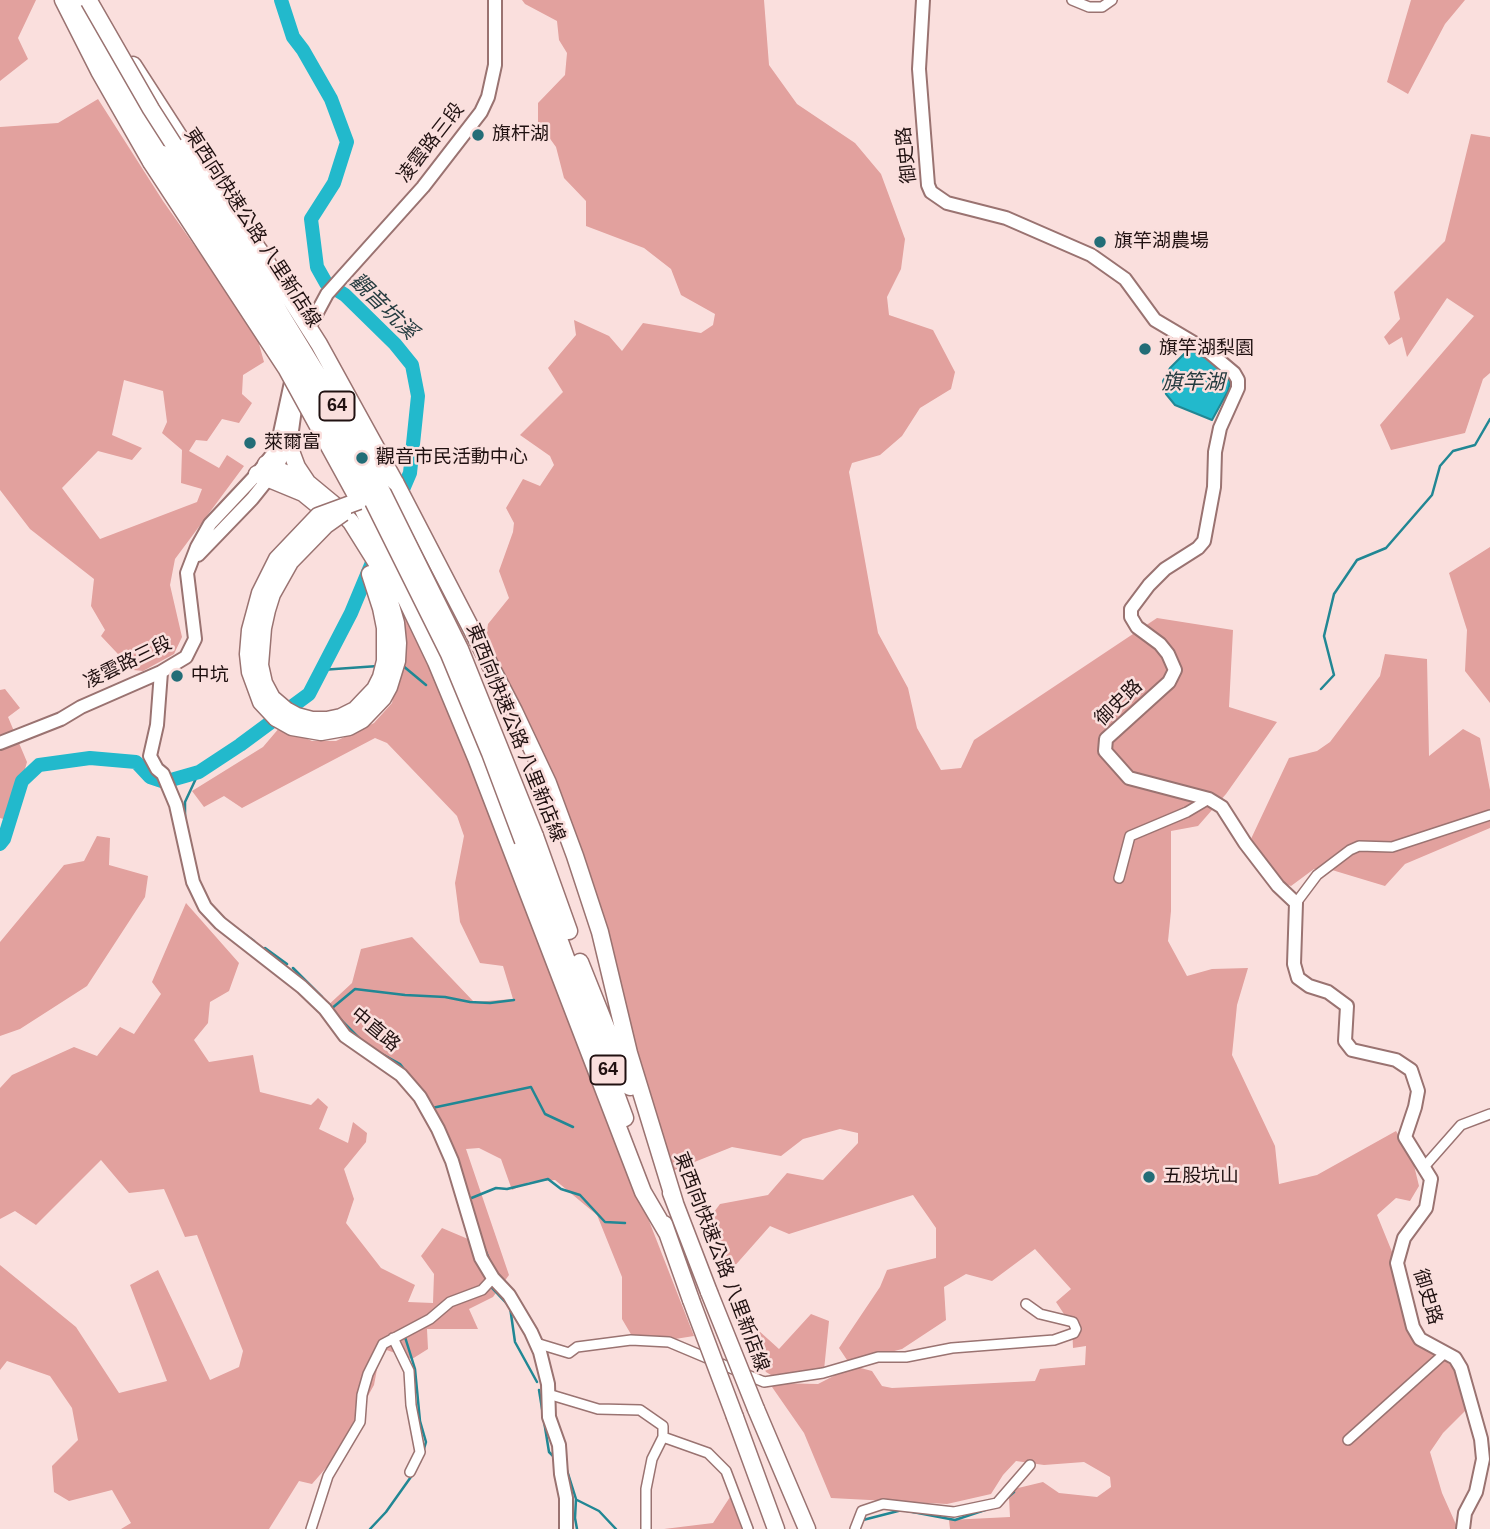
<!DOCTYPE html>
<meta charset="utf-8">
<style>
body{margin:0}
canvas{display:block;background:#fadfdd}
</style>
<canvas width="1490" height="1529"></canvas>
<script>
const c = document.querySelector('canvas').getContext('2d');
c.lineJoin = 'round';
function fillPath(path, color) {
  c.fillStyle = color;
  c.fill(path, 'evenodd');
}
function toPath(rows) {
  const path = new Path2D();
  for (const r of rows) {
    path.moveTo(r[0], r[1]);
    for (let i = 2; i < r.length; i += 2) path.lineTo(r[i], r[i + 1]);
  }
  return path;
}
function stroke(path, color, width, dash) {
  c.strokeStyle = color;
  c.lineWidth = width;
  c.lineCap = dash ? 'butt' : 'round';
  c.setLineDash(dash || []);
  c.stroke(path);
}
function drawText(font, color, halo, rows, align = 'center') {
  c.font = font + ' Arial,"Noto Sans TC",sans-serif';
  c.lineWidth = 5;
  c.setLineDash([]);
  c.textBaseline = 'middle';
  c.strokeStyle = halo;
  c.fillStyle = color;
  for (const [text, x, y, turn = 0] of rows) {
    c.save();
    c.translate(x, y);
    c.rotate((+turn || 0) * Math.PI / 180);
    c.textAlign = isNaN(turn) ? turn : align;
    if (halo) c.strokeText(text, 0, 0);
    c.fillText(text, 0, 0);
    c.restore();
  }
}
const green = toPath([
 [0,0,36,0,18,38,28,59,0,81],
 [522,0,764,0,769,65,797,104,855,143,881,174,905,239,901,269,887,297,889,315,933,330,955,372,951,389,920,408,902,436,880,455,852,463,849,472,878,633,908,688,917,728,941,770,961,768,974,740,1157,618,1233,630,1229,707,1277,722,1226,794,1198,826,1171,831,1171,911,1168,941,1187,976,1212,969,1248,968,1237,1005,1232,1055,1275,1146,1279,1184,1317,1175,1396,1131,1412,1157,1419,1186,1410,1201,1396,1198,1377,1215,1399,1269,1414,1337,1435,1351,1457,1371,1468,1408,1443,1433,1430,1452,1442,1493,1458,1529,950,1529,949,1520,1010,1517,1009,1497,1014,1489,1043,1482,1059,1493,1097,1497,1111,1487,1110,1477,1084,1462,1044,1465,1016,1461,1003,1475,991,1494,947,1504,831,1498,804,1433,772,1387,775,1383,818,1384,853,1366,872,1371,882,1386,892,1388,1035,1381,1040,1369,1085,1365,1086,1346,1073,1348,1072,1326,1056,1302,1071,1289,1035,1249,992,1281,966,1274,944,1287,946,1320,902,1349,849,1363,839,1348,880,1287,887,1270,936,1258,936,1228,913,1195,789,1234,770,1226,732,1269,716,1233,714,1212,720,1204,768,1195,787,1173,823,1180,858,1143,858,1133,840,1129,803,1139,781,1156,732,1147,672,1171,558,792,485,645,488,624,509,598,499,571,513,532,514,523,506,508,523,479,540,486,554,465,550,456,520,435,563,392,548,368,576,335,574,320,609,336,622,351,643,323,701,333,713,325,715,314,681,295,671,269,644,248,586,226,586,201,564,178,556,147,538,122,538,103,565,75,567,53,559,40,557,21,525,4],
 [1411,0,1465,0,1445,24,1408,94,1387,82],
 [98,99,163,201,256,333,264,362,243,375,242,394,252,403,239,423,222,419,207,441,196,440,189,451,219,468,227,455,244,466,175,559,170,585,182,637,174,654,143,671,133,670,101,636,105,630,91,606,94,579,30,529,0,490,0,127,58,123],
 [124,380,163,391,167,422,162,433,182,450,181,483,202,489,197,502,100,539,62,488,98,451,132,460,142,448,112,435],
 [1471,134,1490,137,1490,373,1483,379,1465,433,1391,450,1380,425,1474,316,1447,298,1407,357,1402,337,1389,345,1384,337,1400,319,1394,292,1445,241],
 [1490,547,1490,703,1465,671,1467,630,1449,573],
 [405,596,694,1336,656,1342,632,1336,622,1319,622,1277,597,1215,555,1180,529,1182,512,1190,501,1159,479,1148,466,1149,509,1275,493,1297,469,1309,478,1329,427,1329,428,1349,412,1359,381,1348,374,1385,332,1461,312,1484,299,1481,269,1529,121,1529,131,1523,112,1490,69,1501,54,1492,52,1466,78,1440,72,1408,50,1376,7,1361,0,1370,0,1265,76,1327,119,1393,167,1381,130,1285,158,1270,210,1380,239,1367,243,1351,197,1235,185,1237,164,1189,129,1193,101,1160,36,1225,15,1211,0,1219,0,1088,12,1075,74,1047,97,1056,120,1027,134,1034,161,994,152,982,186,903,239,963,229,991,210,1002,208,1023,194,1040,209,1062,253,1055,260,1092,311,1105,318,1098,328,1107,319,1129,348,1143,353,1122,367,1133,366,1142,344,1169,354,1199,346,1223,381,1268,415,1285,408,1302,433,1303,434,1274,421,1256,442,1228,468,1239,452,1172,423,1107,395,1073,324,1009,352,983,361,949,412,937,474,1002,513,999,503,966,480,963,460,922,455,883,464,836,457,816,387,743,375,738,242,808,224,796,204,807,192,791,263,747,280,727,312,741,336,741,374,723,392,703,401,658,399,599],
 [1385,654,1427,659,1429,756,1463,729,1480,738,1490,790,1490,828,1405,864,1385,886,1332,870,1314,869,1291,886,1281,882,1250,841,1289,758,1317,751,1330,742,1380,676],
 [5,689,20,708,8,717,27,762,10,821,0,818,0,690],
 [97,836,110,838,109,865,148,876,145,897,87,986,20,1029,0,1036,0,942,64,865,84,861],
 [811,1314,829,1321,824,1370,776,1378,766,1372,744,1333,758,1330,779,1349],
 [730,1497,742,1529,664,1529,713,1523]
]);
const water = toPath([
 [1190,348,1198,351,1227,375,1230,382,1228,391,1212,420,1175,405,1166,394,1163,381,1170,368,1190,348]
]);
const stream = toPath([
 [402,665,426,685],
 [321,670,378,666],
 [1321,689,1334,675,1324,636,1334,594,1357,560,1386,548,1432,495,1440,466,1453,451,1475,445,1490,419],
 [185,820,185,802,199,772],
 [243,933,254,941],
 [265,948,287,964],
 [293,968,322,997],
 [331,1009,355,989,405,995,445,997,470,1002,490,1003,514,1000],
 [340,1019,362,1041],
 [373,1049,400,1064,407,1073],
 [432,1108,531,1087,545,1114,573,1127],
 [469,1199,496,1188,507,1189,548,1179,561,1189,580,1195,605,1222,625,1223],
 [484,1247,491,1264],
 [492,1288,510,1307,515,1342,537,1382],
 [405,1337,415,1369,420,1421,426,1442,420,1462],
 [539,1390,549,1452,554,1457],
 [565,1464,576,1499,575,1518,577,1529],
 [1006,1499,1014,1492],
 [577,1500,599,1511,616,1529],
 [863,1520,902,1510,955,1520,985,1510],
 [370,1529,386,1512,413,1474]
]);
const river = toPath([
 [281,0,293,37,303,50,331,99,347,142,334,183,311,219,317,267,326,283,345,295,395,344,412,365,418,396,410,473,398,501],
 [171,780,199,772,240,745,309,694,351,613,371,565],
 [0,844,4,839,22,781,39,765,90,758,136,762,150,777,162,781]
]);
const street = toPath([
 [1072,0,1089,7,1102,7,1112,0],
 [1119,878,1130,836,1187,812,1209,799],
 [1296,903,1317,875,1350,850,1359,846,1392,847,1490,815],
 [1424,1167,1461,1125,1490,1114],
 [393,1338,409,1371,411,1405,420,1452,410,1472],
 [536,1343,569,1353,577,1347,631,1340,669,1342,764,1382,823,1373,878,1357,906,1357,952,1348,1054,1340,1074,1333,1076,1329,1073,1322,1040,1314,1026,1304],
 [548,1394,598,1409,640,1410,663,1426,663,1437,652,1459,646,1489,646,1529],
 [663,1437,708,1453,726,1471,748,1529],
 [1348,1440,1445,1353],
 [311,1529,328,1476,360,1422,362,1395,368,1374,383,1344,430,1319,450,1302,482,1290,493,1278],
 [855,1529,862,1511,883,1504,954,1512,997,1503,1030,1465]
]);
const secondary = toPath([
 [923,0,919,69,928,185,931,192,947,203,1006,218,1091,255,1125,279,1155,320,1209,352,1234,373,1238,380,1238,388,1220,428,1215,452,1214,487,1204,541,1198,548,1165,569,1149,585,1131,609,1131,617,1137,627,1160,644,1168,654,1175,670,1169,682,1106,739,1105,751,1129,778,1209,799,1222,807,1245,843,1278,886,1296,903,1294,964,1298,978,1309,986,1328,992,1347,1006,1345,1041,1352,1050,1396,1060,1411,1070,1418,1091,1415,1107,1405,1137,1431,1179,1426,1208,1404,1238,1397,1263,1413,1327,1420,1339,1455,1358,1461,1368,1481,1439,1483,1459,1476,1492,1465,1513,1463,1529],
 [306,333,327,294,423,187,481,112,488,97,495,65,495,0],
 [198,555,252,499,276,469,291,438,298,387],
 [161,672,157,725,150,756,157,769,163,774,176,805,193,882,205,907,220,923,302,987,325,1009,345,1036,401,1075,420,1097,438,1129,452,1161,481,1258,493,1278,509,1295,531,1332,540,1352,548,1384,549,1417,559,1445,561,1474,566,1498,566,1529],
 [0,743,61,719,81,707,161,672,186,657,195,639,187,573,197,547,210,524,257,474,272,455,280,433,293,373]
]);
const highway = toPath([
 [63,0,99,71,151,162],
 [76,0,163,154],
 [133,65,182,141],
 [291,438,291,451,297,467,307,482],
 [266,464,309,484,338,508,351,522,376,562,384,581,396,623,398,643,397,661,389,687,383,698,362,720,349,727,321,732,292,727,276,718],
 [257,474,303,493,330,515],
 [286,710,297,716,312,720,327,720,341,717,355,710,375,689,381,677,385,661,385,628,381,608,370,574],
 [535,836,569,931],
 [523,841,625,1118],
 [580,962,630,1087],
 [671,1193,709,1292],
 [664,1224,691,1300],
 [667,1233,643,1192,476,758,436,662,359,501,395,482,514,711,548,783,575,856,600,932,629,1053,675,1203],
 [756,1409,807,1529],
 [735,1417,776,1529]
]);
const highwayBridge = toPath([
 [89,1,151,109,249,262,352,431,460,649,535,836],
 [186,146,261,253,319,344,395,482],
 [163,154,239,268,341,437,449,654,490,753,523,841],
 [151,162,286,368,359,501],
 [286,710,272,698,264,683,260,665,263,628,267,610,272,594,290,562,326,525,343,513],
 [276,718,261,702,250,672,248,654,250,630,260,593,277,559,318,516,359,501],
 [709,1292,756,1409],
 [691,1300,735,1417]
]);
const markers = [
 [478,135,7,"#236d77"],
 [1100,242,7,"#236d77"],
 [1145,349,7,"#236d77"],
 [250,443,7,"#236d77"],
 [362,458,7,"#236d77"],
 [177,676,7,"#236d77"],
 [1149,1177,7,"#236d77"]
];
const shields = [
 [337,406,35],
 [608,1070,35]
];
const shieldNames = [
 ["64",337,406],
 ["64",608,1070]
];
const poiNames = [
 ["旗杆湖",492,135],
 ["旗竿湖農場",1114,242],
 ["旗竿湖梨園",1159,349],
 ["萊爾富",264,443],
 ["觀音市民活動中心",376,458],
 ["中坑",191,676],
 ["五股坑山",1163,1177]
];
const streetNames = [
 ["凌雲路三段",431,143,-52],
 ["御史路",907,155,-96],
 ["東西向快速公路 八里新店線",252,228,57],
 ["凌雲路三段",128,663,-26],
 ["御史路",1119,703,-44],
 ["東西向快速公路 八里新店線",515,733,68],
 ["中直路",375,1030,40],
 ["東西向快速公路 八里新店線",721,1262,69],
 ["御史路",1427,1297,73]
];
const waterNames = [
 ["觀音坑溪",383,307,44],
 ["旗竿湖",1193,383]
];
fillPath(green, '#e2a19e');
fillPath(water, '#22b9cc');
stroke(water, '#218794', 2);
stroke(stream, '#218794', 2.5);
stroke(river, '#22b9cc', 14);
stroke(street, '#9a7371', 12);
stroke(secondary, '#9a7371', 16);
stroke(highway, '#9a7371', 19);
stroke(street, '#fff', 9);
stroke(secondary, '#fff', 12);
stroke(highway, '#fff', 16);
stroke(highwayBridge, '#9a7371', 19, []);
stroke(highwayBridge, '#fff', 16);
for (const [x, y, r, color] of markers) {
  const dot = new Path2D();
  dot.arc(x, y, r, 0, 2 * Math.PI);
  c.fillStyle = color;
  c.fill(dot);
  stroke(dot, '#fadfdd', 2.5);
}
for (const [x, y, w] of shields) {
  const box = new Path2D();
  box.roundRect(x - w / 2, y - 14.5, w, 29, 5);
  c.fillStyle = '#fadfdd';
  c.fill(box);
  stroke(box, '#201111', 2);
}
drawText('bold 18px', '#201111', null, shieldNames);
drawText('19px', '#201111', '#fadfdd', poiNames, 'left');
drawText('19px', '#201111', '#fadfdd', streetNames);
drawText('italic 21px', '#243b3f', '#fadfdd', waterNames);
</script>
